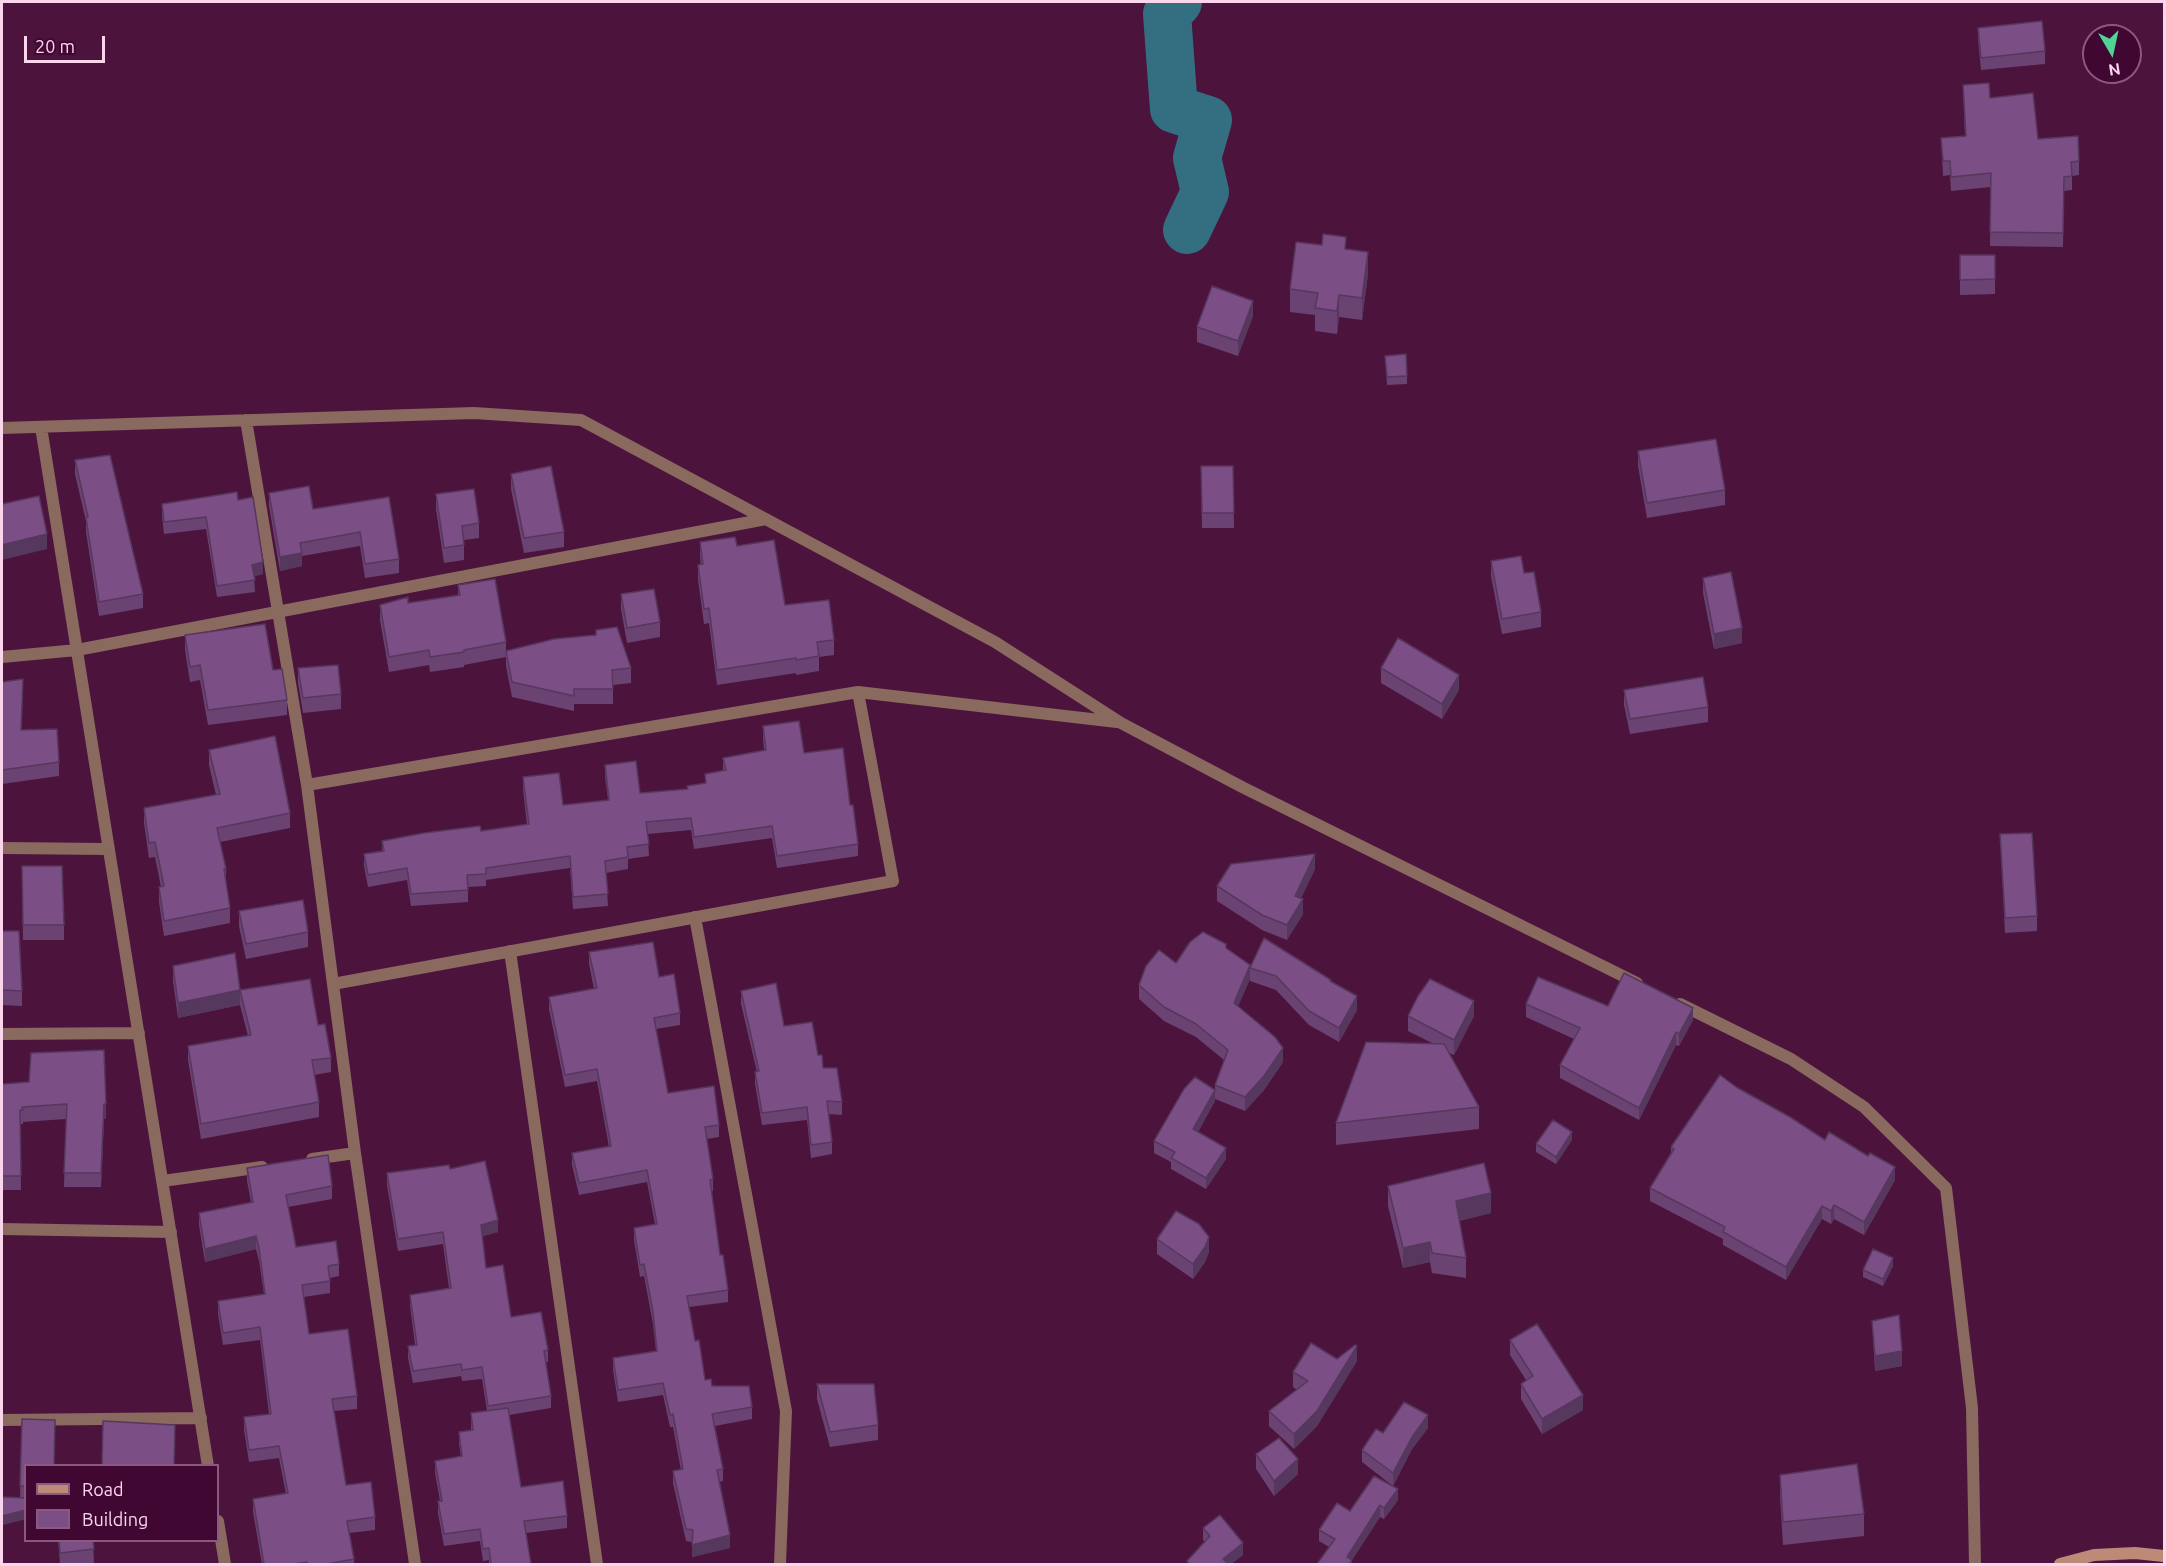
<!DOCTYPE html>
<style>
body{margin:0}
#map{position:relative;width:2166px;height:1566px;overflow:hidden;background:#4c133d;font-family:Ubuntu,sans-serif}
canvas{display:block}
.frame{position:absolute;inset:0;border:3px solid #fad5ec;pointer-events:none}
.legend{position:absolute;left:24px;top:1464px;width:195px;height:78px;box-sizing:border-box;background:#410733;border:2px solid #8b597d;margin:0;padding:8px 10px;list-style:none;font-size:18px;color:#fad5ec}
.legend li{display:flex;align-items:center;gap:12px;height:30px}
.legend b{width:30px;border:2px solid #8b597d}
.north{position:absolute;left:2082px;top:24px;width:60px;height:60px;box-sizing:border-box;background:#410733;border:2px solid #8b597d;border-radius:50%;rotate:171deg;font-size:16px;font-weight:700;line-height:24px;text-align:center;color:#fad5ec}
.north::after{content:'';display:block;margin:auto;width:21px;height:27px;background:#51d397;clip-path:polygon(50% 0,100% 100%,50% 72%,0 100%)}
.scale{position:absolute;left:24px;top:36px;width:81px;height:27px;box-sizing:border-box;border:3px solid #fad5ec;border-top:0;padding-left:8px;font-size:18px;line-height:21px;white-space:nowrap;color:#fad5ec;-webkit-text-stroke:4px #410733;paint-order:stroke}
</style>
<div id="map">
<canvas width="2166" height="1566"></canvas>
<div class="frame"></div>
<ul class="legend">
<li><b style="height:8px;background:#bd8a78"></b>Road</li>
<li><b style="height:16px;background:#7b4e85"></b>Building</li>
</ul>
<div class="north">N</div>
<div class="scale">20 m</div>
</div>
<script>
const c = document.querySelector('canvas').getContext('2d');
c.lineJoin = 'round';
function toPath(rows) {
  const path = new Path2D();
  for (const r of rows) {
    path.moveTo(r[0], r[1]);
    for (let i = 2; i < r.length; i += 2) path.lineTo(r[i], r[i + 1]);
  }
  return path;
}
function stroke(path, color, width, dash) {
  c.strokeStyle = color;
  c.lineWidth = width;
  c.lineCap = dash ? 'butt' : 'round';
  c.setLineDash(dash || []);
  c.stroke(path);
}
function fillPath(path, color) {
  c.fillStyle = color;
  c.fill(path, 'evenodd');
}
const river = toPath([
 [1178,2,1167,14,1174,109,1208,120,1197,158,1205,192,1187,230]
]);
const street = toPath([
 [246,420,307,785],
 [41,427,208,1466],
 [2,428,474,413,581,420,995,642,1121,723,1242,787,1637,983],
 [2,657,77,650,766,519],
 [2,848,109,849],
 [695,917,786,1411,780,1564],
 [510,951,597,1564],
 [333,984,893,881,858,692],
 [1680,1004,1791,1059,1864,1107,1946,1188,1972,1408,1975,1564],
 [2,1034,139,1033],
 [312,1159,355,1153],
 [163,1181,262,1167],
 [2,1229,171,1232],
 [2,1420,201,1418],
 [218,1521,225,1564],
 [415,1564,355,1153,307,785,858,692,1117,722]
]);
const secondary = toPath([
 [2060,1564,2094,1555,2135,1553,2164,1556]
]);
const wall = toPath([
 [1978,28,2045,51,2045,64,1981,70,1978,40],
 [1963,85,1990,98,2038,139,2079,161,2079,175,2072,176,2072,190,2064,191,2063,247,1990,246,1991,187,1951,191,1950,175,1943,176,1941,138,1965,136],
 [1346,250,1368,274,1362,320,1339,317,1337,334,1315,331,1315,315,1290,312,1290,289],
 [1960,255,1995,255,1995,294,1960,295],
 [1253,316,1238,356,1197,342,1197,327],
 [1385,356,1407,376,1407,384,1387,385],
 [1638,451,1725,490,1725,505,1647,518,1638,466],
 [75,460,143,594,143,608,99,616,86,532,86,521,75,474],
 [1201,466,1233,466,1234,528,1202,528],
 [511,474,564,532,564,547,524,553,511,489],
 [269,493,313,509,389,497,399,559,399,573,365,578,360,546,302,556,302,566,280,571,269,506],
 [436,494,479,523,479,538,464,540,464,560,444,563,436,509],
 [238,500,263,574,254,576,255,592,217,597,206,529,164,534,162,516,162,504],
 [700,542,737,546,785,605,834,640,834,655,819,657,819,671,796,675,796,673,717,685,709,623,704,624,698,580,698,565,701,565,700,557],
 [1491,561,1524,573,1541,612,1541,627,1502,634,1491,576],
 [1703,578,1742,643,1714,649,1703,593],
 [458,585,506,642,506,657,464,665,464,667,430,672,429,665,389,672,380,620,380,605,408,603,458,595],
 [621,594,660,622,660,637,627,643,621,609],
 [185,635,273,670,287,700,287,715,208,725,200,680,190,682,185,650],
 [506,651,631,668,631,683,613,685,613,704,574,704,574,711,512,697,506,666],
 [298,668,341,694,341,709,303,713,298,683],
 [1381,668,1459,690,1442,719,1381,683],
 [2,682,23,693,21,730,59,762,59,776,2,784],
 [1624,690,1708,707,1708,722,1630,734,1624,705],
 [763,726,804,753,850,805,858,844,858,856,777,868,772,838,694,849,691,830,648,834,649,856,628,859,628,869,606,873,608,906,573,909,570,868,486,880,486,886,468,887,468,902,411,906,407,880,368,887,364,866,364,854,382,851,382,841,481,831,527,825,523,789,523,777,563,805,608,800,605,777,605,765,640,793,687,789,705,783,705,774,723,771,723,758,764,750,763,738],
 [209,750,290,813,290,828,220,842,226,869,226,881,230,908,230,923,164,936,159,902,159,887,161,887,155,857,149,858,144,823,144,808,216,795,209,765],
 [2000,834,2037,916,2037,931,2005,933],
 [22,866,64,925,64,940,23,940],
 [1315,869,1301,898,1303,914,1287,940,1262,930,1217,901,1217,886],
 [239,911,308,932,308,947,246,959,239,926],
 [2,931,22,991,22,1006,2,1005],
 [1226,948,1250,967,1331,982,1357,1010,1339,1042,1309,1025,1276,990,1250,981,1250,979,1238,1006,1283,1062,1264,1090,1245,1111,1215,1099,1215,1101,1198,1132,1226,1159,1206,1189,1171,1169,1171,1162,1154,1153,1154,1141,1215,1090,1215,1085,1224,1060,1196,1037,1164,1021,1139,999,1139,985,1176,963],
 [589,952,659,977,680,1013,680,1025,656,1029,668,1093,719,1125,719,1137,707,1139,713,1179,713,1191,711,1192,720,1255,728,1290,728,1302,689,1307,695,1341,705,1380,712,1386,752,1407,752,1419,715,1426,723,1469,723,1481,719,1482,730,1548,692,1557,692,1542,686,1541,673,1483,673,1471,681,1470,673,1427,670,1427,663,1395,618,1402,613,1370,613,1358,656,1351,653,1324,644,1276,640,1277,634,1240,634,1228,655,1224,647,1182,579,1195,572,1165,572,1153,609,1147,597,1081,565,1087,549,1009,549,997,594,989,589,964],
 [173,966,240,990,318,1025,331,1058,331,1072,314,1075,319,1102,319,1117,201,1139,188,1060,188,1046,248,1036,240,1005,178,1018,173,981],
 [741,991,784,1026,818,1055,823,1068,842,1102,842,1115,828,1114,832,1142,832,1154,811,1158,807,1120,762,1125,755,1084,755,1072,757,1072,741,1004],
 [1526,1004,1608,1006,1693,1020,1679,1046,1676,1045,1639,1120,1560,1078,1560,1065,1574,1039,1526,1017],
 [1408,1016,1474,1016,1454,1055,1449,1053,1479,1107,1479,1129,1336,1145,1336,1123,1432,1043,1408,1031],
 [29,1082,106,1118,104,1119,101,1187,64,1187,66,1119,23,1122,23,1124,20,1124,21,1190,2,1190,2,1084],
 [1736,1087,1895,1180,1864,1235,1834,1219,1831,1224,1822,1219,1786,1280,1723,1245,1723,1239,1650,1201,1650,1188,1671,1152,1671,1147],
 [1572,1140,1556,1164,1536,1152,1536,1144],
 [247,1168,332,1186,332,1199,288,1207,296,1247,339,1264,339,1276,330,1278,330,1293,304,1297,309,1334,357,1396,357,1409,334,1411,346,1485,375,1517,375,1530,349,1533,354,1559,354,1564,262,1564,253,1512,253,1499,286,1494,279,1458,249,1462,244,1430,244,1417,269,1414,260,1340,223,1345,218,1314,218,1301,264,1294,259,1261,256,1249,205,1262,199,1225,199,1213,251,1202,247,1181],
 [450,1169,498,1232,482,1236,486,1268,511,1317,548,1350,548,1362,546,1362,551,1396,551,1408,509,1415,521,1487,567,1516,567,1528,526,1533,531,1564,489,1564,489,1560,483,1561,480,1541,444,1546,438,1513,438,1501,440,1501,435,1473,435,1461,461,1457,459,1444,459,1432,471,1430,471,1413,487,1411,482,1379,462,1381,461,1376,413,1383,408,1358,408,1346,415,1345,410,1306,410,1295,449,1288,443,1244,398,1251,387,1185,387,1173],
 [1388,1186,1491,1213,1459,1221,1466,1258,1466,1278,1432,1273,1430,1262,1403,1268,1388,1206],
 [1157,1239,1209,1252,1205,1262,1193,1279,1157,1254],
 [1893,1266,1883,1286,1863,1277,1863,1270],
 [1872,1321,1902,1366,1875,1371],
 [1510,1340,1583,1410,1542,1434,1521,1399,1521,1384,1526,1380,1510,1355],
 [1337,1359,1357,1361,1317,1426,1294,1449,1269,1426,1269,1411,1297,1390,1293,1387,1293,1372],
 [817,1384,878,1425,878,1440,830,1447,817,1399],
 [22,1419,26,1466,26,1519,2,1525,20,1498],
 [1428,1428,1412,1449,1393,1486,1362,1462,1362,1450,1383,1433],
 [1256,1454,1298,1474,1274,1496,1256,1469],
 [1780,1475,1864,1514,1864,1536,1783,1545,1780,1497],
 [1398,1500,1384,1519,1380,1517,1352,1560,1352,1564,1329,1547,1319,1541,1319,1530,1350,1511],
 [1203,1528,1243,1555,1231,1564,1187,1564,1187,1561,1205,1542,1203,1540],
 [58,1540,93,1540,94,1564,60,1564]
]);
const shadedWall = toPath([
 [1368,252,1368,274,1362,320,1362,298],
 [1339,295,1339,317,1337,334,1337,311],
 [1253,301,1253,316,1238,356,1238,341],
 [47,534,47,549,2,560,2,545],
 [302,553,302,566,280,571,280,557],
 [263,562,263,574,252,577,252,565],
 [1742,628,1742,643,1714,649,1714,634],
 [1459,675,1459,690,1442,719,1442,704],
 [1315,854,1315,869,1295,911,1295,896],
 [1303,899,1303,914,1287,940,1287,925],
 [1250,965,1250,979,1234,1016,1234,1003],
 [240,990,240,1005,178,1018,178,1003],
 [1357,996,1357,1010,1339,1042,1339,1028],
 [1474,1001,1474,1016,1454,1055,1454,1040],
 [1693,1008,1693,1020,1679,1046,1679,1034],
 [1676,1032,1676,1045,1639,1120,1639,1108],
 [1283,1048,1283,1062,1264,1090,1245,1111,1245,1097],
 [1215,1090,1215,1101,1193,1140,1193,1129],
 [104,1104,106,1104,106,1118,104,1119,101,1187],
 [1572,1132,1572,1140,1556,1164,1556,1157],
 [1226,1148,1226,1159,1206,1189,1206,1178],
 [1895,1167,1895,1180,1864,1235,1864,1222],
 [1491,1193,1491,1213,1456,1221,1456,1201],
 [1834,1205,1834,1219,1831,1224,1831,1211],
 [1822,1206,1822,1219,1786,1280,1786,1267],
 [498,1220,498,1232,481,1237,481,1225],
 [256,1236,256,1249,205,1262,205,1249],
 [1209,1237,1209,1252,1205,1262,1193,1279,1193,1264],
 [1430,1242,1430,1262,1403,1268,1403,1248],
 [1893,1258,1893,1266,1883,1286,1883,1279],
 [1357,1346,1357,1361,1317,1426,1294,1449,1294,1434],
 [1902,1351,1902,1366,1875,1371,1875,1356],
 [1583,1395,1583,1410,1542,1434,1542,1419],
 [1428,1415,1428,1428,1412,1449,1393,1486,1393,1473,1412,1437],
 [1298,1459,1298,1474,1274,1496,1274,1481],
 [1398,1489,1398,1500,1384,1519,1384,1508],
 [1380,1505,1380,1517,1352,1560,1352,1564,1347,1564,1347,1557],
 [26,1510,26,1519,2,1525,2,1516],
 [730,1535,730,1548,692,1557,692,1545],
 [1243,1543,1243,1555,1231,1564,1223,1564,1223,1559]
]);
const building = toPath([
 [2042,21,2045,51,1981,58,1978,28,2042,21],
 [1989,83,1990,98,2033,93,2038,139,2078,136,2079,161,2071,162,2072,176,2064,177,2063,233,1990,232,1991,173,1951,177,1950,161,1943,161,1941,138,1966,136,1963,85,1989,83],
 [1323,234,1346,237,1345,249,1368,252,1362,298,1339,295,1337,311,1315,308,1318,293,1290,289,1296,242,1322,245,1323,234],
 [1960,255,1995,255,1995,279,1960,280,1960,255],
 [1212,286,1253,301,1238,341,1197,327,1212,286],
 [1406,354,1407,376,1387,377,1385,356,1406,354],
 [1716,439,1725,490,1647,503,1638,451,1716,439],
 [110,455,143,594,99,602,86,518,88,517,75,460,110,455],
 [551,466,564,532,524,538,511,474,551,466],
 [1201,466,1233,466,1234,513,1202,513,1201,466],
 [309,486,313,509,389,497,399,559,365,564,360,532,300,543,302,553,280,557,269,493,309,486],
 [474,489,479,523,462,526,464,545,444,548,436,494,474,489],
 [237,492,238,500,253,497,263,562,252,565,255,580,217,586,206,517,164,522,162,504,237,492],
 [39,496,47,534,2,545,2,504,39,496],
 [735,537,737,546,774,540,785,605,829,600,834,640,817,642,819,656,796,660,796,658,717,670,709,608,704,609,698,565,703,564,700,542,735,537],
 [1521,556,1524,573,1534,572,1541,612,1502,619,1491,561,1521,556],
 [1731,572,1742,628,1714,634,1703,578,1731,572],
 [495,579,506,642,464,650,464,652,430,657,429,650,389,657,380,605,408,597,408,603,460,595,458,585,495,579],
 [654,589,660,622,627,628,621,594,654,589],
 [265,624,273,670,282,669,287,700,208,710,200,665,190,667,185,635,265,624],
 [617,627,631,668,612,670,613,689,574,689,574,696,512,682,506,651,554,639,596,635,596,630,617,627],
 [1398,638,1459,675,1442,704,1381,668,1398,638],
 [338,665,341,694,303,698,298,668,338,665],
 [1703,677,1708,707,1630,719,1624,690,1703,677],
 [23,679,21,730,57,729,59,762,2,770,2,682,23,679],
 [799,721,804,753,843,748,850,805,853,805,858,844,777,856,772,826,694,837,691,818,646,822,649,844,627,847,628,857,605,861,608,894,573,897,570,856,486,868,486,874,467,875,468,890,411,894,407,868,368,875,364,854,384,851,382,841,424,833,480,826,481,831,529,824,523,777,559,773,563,805,609,800,605,765,636,761,640,793,688,789,687,786,706,783,705,774,726,770,723,758,766,750,763,726,799,721],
 [275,736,290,813,217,828,226,869,224,869,230,908,164,921,159,887,164,886,155,842,149,843,144,808,220,794,209,750,275,736],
 [2032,833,2037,916,2005,918,2000,834,2032,833],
 [1315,854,1295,896,1303,899,1287,925,1262,915,1217,886,1231,864,1315,854],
 [22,866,62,866,64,925,23,925,22,866],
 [303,900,308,932,246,944,239,911,303,900],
 [2,931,19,931,22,991,2,990,2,931],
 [1203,932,1226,944,1226,948,1250,965,1234,1003,1275,1037,1283,1048,1264,1076,1245,1097,1215,1085,1228,1050,1196,1024,1164,1007,1139,985,1146,966,1159,950,1176,963,1190,942,1203,932],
 [1264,938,1331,980,1330,981,1357,996,1339,1028,1309,1011,1276,976,1250,968,1264,938],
 [653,942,659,977,674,974,680,1013,654,1018,668,1093,714,1086,719,1125,705,1127,713,1179,710,1180,720,1255,723,1255,728,1290,687,1296,695,1341,699,1340,705,1380,711,1379,712,1386,749,1386,752,1407,712,1414,723,1469,717,1470,730,1535,692,1545,693,1530,686,1529,673,1471,683,1469,673,1414,670,1415,663,1383,618,1390,613,1358,657,1351,653,1312,644,1264,640,1265,634,1228,657,1224,647,1170,579,1183,572,1153,611,1146,597,1069,565,1075,549,997,597,988,589,952,653,942],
 [235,953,240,990,178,1003,173,966,235,953],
 [1624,973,1693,1008,1679,1034,1676,1032,1639,1108,1560,1065,1580,1028,1526,1004,1538,977,1608,1006,1624,973],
 [310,979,318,1025,325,1024,331,1058,312,1060,319,1102,201,1124,188,1046,251,1035,240,990,310,979],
 [1430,979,1474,1001,1454,1040,1408,1016,1418,996,1430,979],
 [776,983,784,1026,812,1022,818,1055,822,1055,823,1068,837,1068,842,1102,827,1101,832,1142,811,1145,807,1107,762,1113,755,1072,759,1071,741,991,776,983],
 [1366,1042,1444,1044,1479,1107,1336,1123,1366,1042],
 [104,1050,106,1104,104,1104,101,1173,64,1173,67,1104,22,1107,23,1110,20,1110,21,1176,2,1176,2,1084,29,1082,31,1053,104,1050],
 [1720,1075,1736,1087,1790,1117,1825,1140,1829,1132,1868,1156,1870,1153,1895,1167,1864,1222,1834,1205,1831,1211,1822,1206,1786,1267,1723,1232,1725,1227,1650,1188,1674,1149,1671,1147,1720,1075],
 [1195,1077,1215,1090,1193,1129,1226,1148,1206,1178,1171,1158,1175,1152,1154,1141,1184,1089,1195,1077],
 [1553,1120,1572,1132,1556,1157,1536,1144,1553,1120],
 [328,1155,332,1186,286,1195,296,1247,336,1241,339,1264,328,1266,330,1281,302,1285,309,1334,348,1329,357,1396,332,1399,346,1485,371,1482,375,1517,347,1521,354,1559,327,1564,308,1564,307,1562,293,1564,264,1564,253,1499,288,1493,279,1446,249,1450,244,1417,271,1414,260,1327,223,1333,218,1301,265,1294,259,1248,256,1236,205,1249,199,1213,253,1202,247,1168,328,1155],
 [485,1161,498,1220,481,1225,486,1268,503,1265,511,1317,541,1312,548,1350,544,1351,551,1396,488,1406,482,1367,462,1370,461,1364,413,1371,408,1346,417,1345,410,1295,451,1288,443,1232,398,1239,387,1173,449,1165,450,1169,485,1161],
 [1484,1163,1491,1193,1456,1201,1466,1258,1432,1253,1430,1242,1403,1248,1388,1186,1484,1163],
 [1176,1211,1199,1224,1209,1237,1205,1247,1193,1264,1157,1239,1176,1211],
 [1873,1249,1893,1258,1883,1279,1863,1270,1873,1249],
 [1899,1315,1902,1351,1875,1356,1872,1321,1899,1315],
 [1537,1324,1583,1395,1542,1419,1521,1384,1533,1376,1510,1340,1537,1324],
 [1311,1343,1337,1359,1355,1345,1357,1346,1317,1411,1294,1434,1269,1411,1308,1381,1293,1372,1311,1343],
 [817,1384,874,1384,878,1425,830,1432,817,1384],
 [1404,1402,1428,1415,1412,1437,1393,1473,1362,1450,1376,1429,1383,1433,1404,1402],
 [508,1408,521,1487,563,1481,567,1516,524,1521,531,1564,491,1564,489,1548,483,1549,480,1529,444,1534,438,1501,442,1501,435,1461,462,1456,459,1432,473,1430,471,1413,508,1408],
 [22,1419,55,1420,54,1466,26,1466,26,1486,20,1486,22,1419],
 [103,1421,175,1425,174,1466,102,1466,103,1421],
 [1279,1438,1298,1459,1274,1481,1256,1454,1279,1438],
 [1857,1464,1864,1514,1783,1522,1780,1475,1857,1464],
 [1374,1476,1398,1489,1384,1508,1380,1505,1347,1557,1352,1560,1349,1564,1317,1564,1335,1539,1319,1530,1337,1503,1350,1511,1374,1476],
 [2,1497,26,1498,26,1510,2,1516,2,1497],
 [1220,1515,1243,1543,1223,1559,1228,1564,1190,1564,1187,1561,1210,1536,1203,1528,1220,1515],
 [59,1540,93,1540,94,1549,60,1553,59,1540]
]);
stroke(river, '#336f80', 48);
stroke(street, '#8a695e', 12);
stroke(secondary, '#bd8a78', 12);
fillPath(wall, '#6a4372');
fillPath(shadedWall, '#56375d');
fillPath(building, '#7b4e85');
stroke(building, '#56375d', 1.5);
</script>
